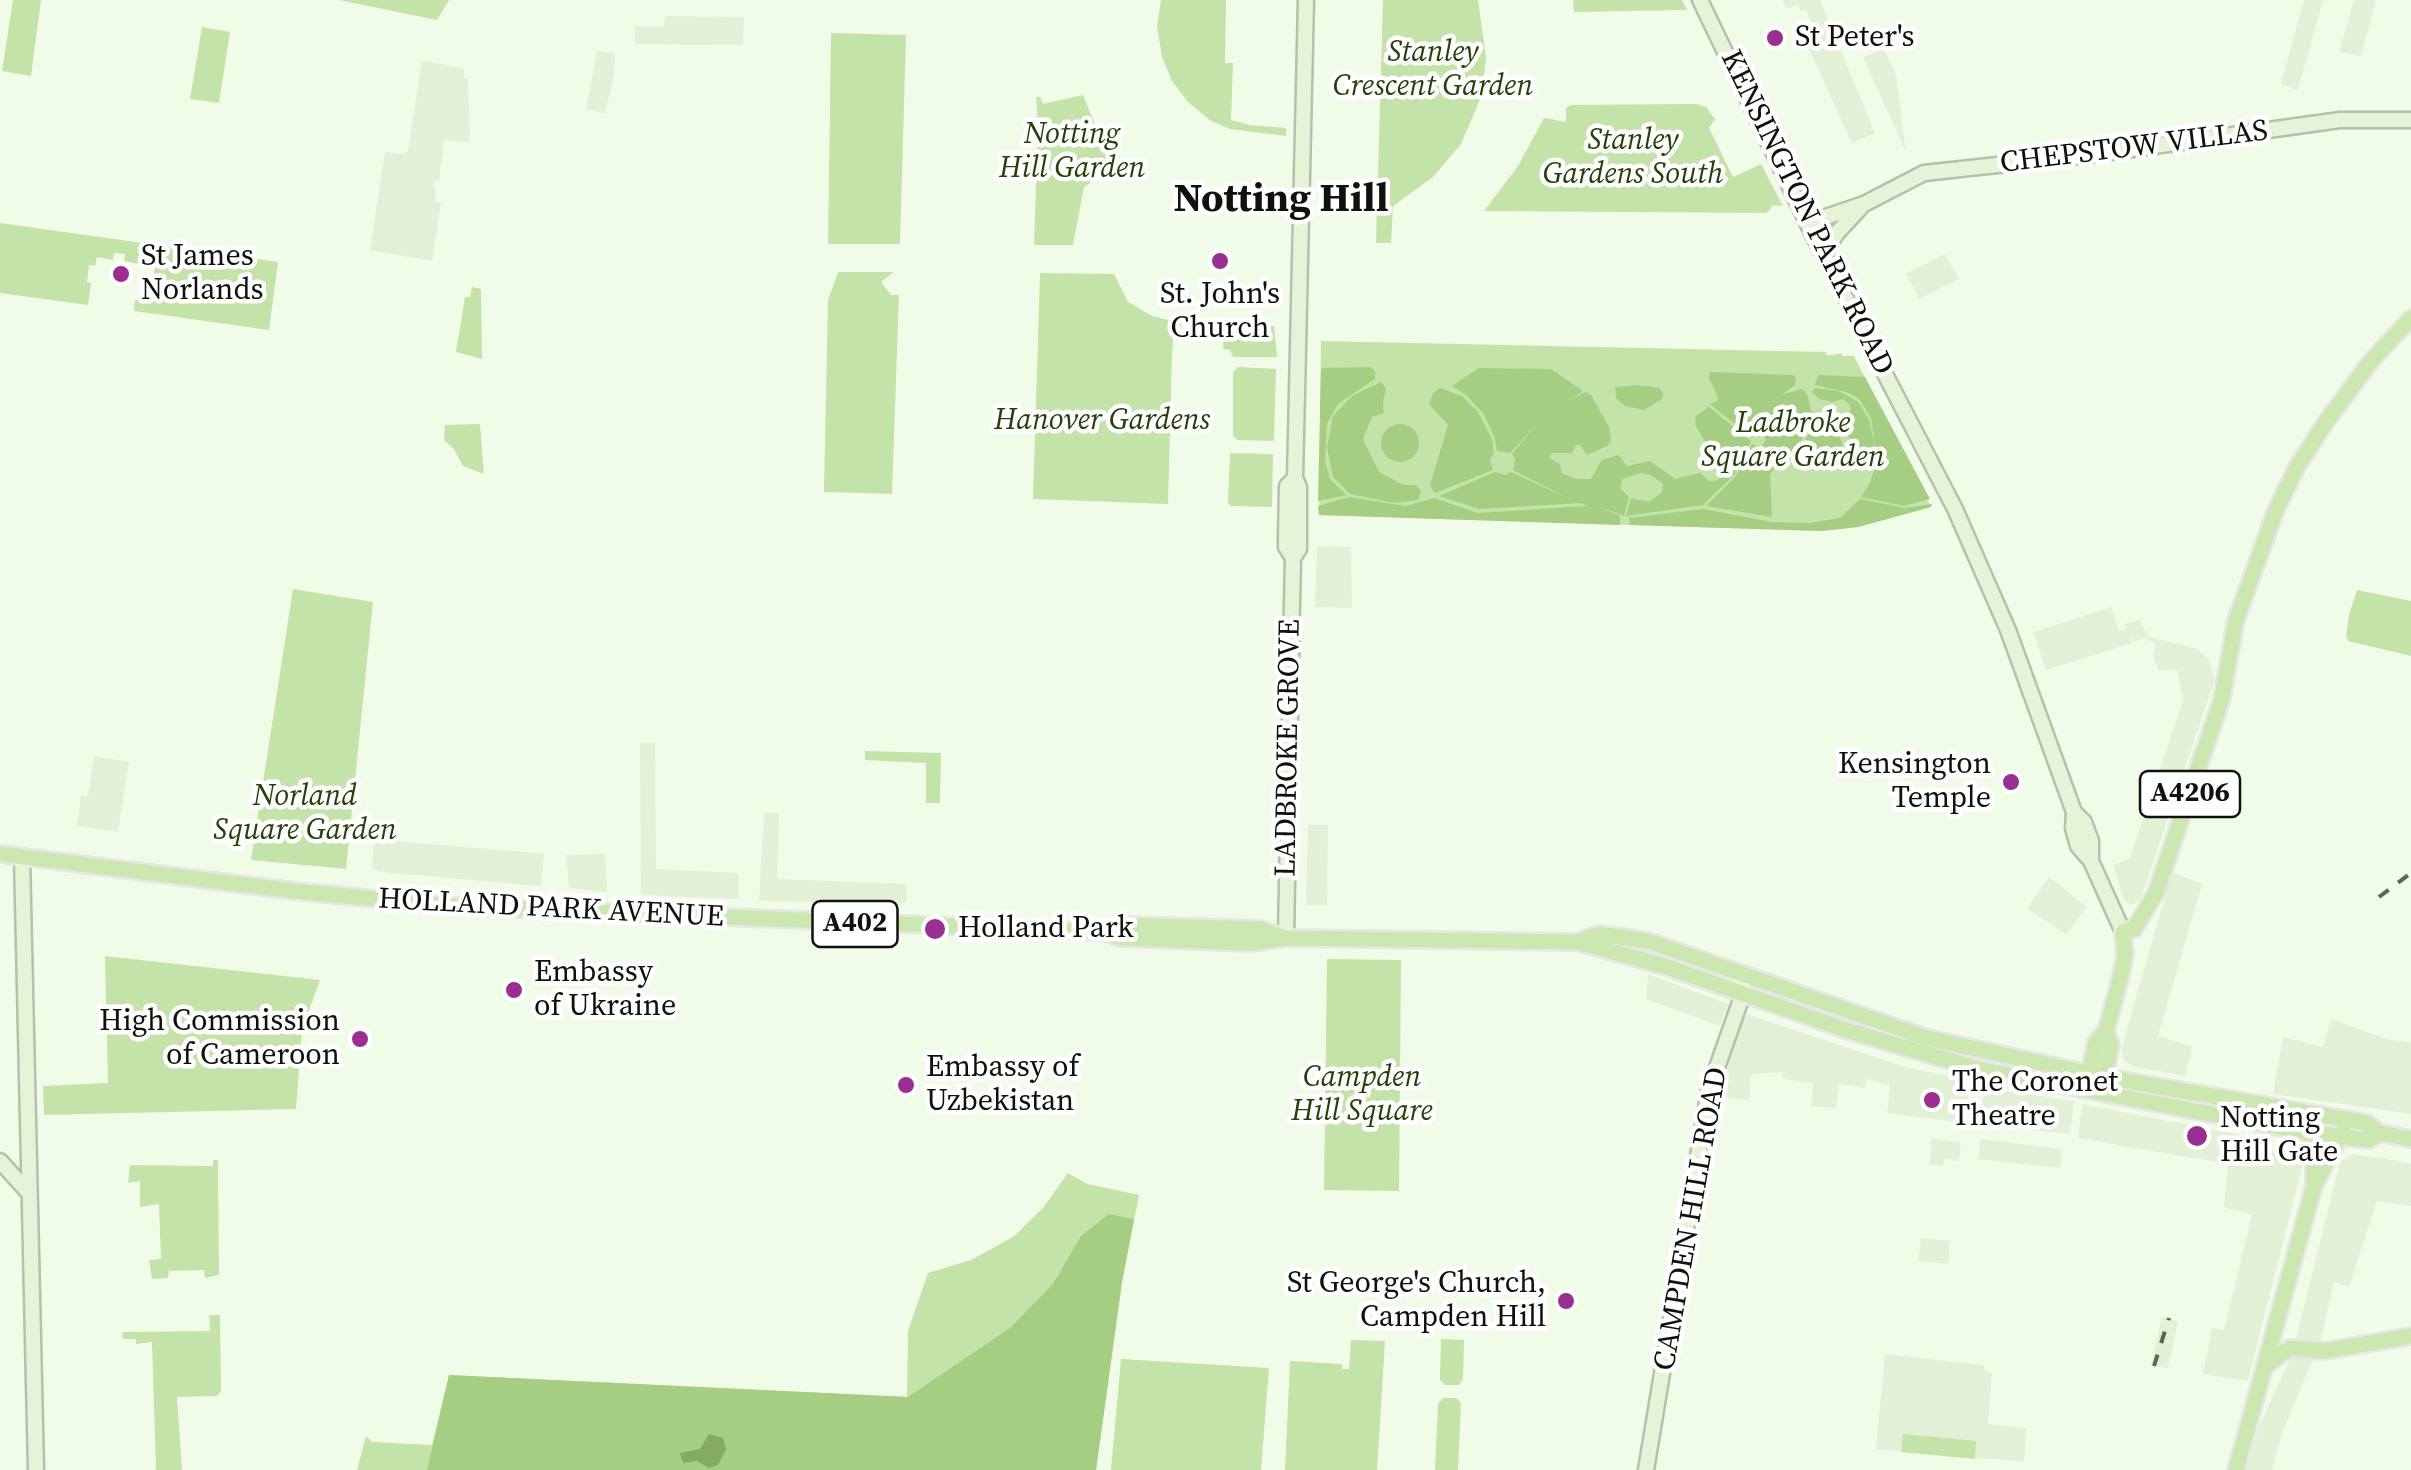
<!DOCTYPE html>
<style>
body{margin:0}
canvas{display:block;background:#f0fce7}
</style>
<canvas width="2411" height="1470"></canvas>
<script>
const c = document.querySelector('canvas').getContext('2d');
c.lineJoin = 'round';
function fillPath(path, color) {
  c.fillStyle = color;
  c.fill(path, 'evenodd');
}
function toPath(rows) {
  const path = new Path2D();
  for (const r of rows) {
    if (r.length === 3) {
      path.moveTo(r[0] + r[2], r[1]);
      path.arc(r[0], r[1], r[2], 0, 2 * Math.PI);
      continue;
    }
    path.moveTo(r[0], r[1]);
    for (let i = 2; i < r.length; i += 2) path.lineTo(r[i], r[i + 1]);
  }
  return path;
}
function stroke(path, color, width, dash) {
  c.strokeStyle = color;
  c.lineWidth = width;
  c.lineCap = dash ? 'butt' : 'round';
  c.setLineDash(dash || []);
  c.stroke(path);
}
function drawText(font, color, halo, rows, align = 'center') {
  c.font = font + ' "Source Serif 4",serif';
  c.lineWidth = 9;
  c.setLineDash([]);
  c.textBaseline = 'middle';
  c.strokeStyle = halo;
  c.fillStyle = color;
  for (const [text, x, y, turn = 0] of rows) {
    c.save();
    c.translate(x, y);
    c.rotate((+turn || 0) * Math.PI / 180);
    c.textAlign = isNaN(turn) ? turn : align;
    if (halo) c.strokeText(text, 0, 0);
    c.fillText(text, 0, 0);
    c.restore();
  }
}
const built = toPath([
 [1783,0,1820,0,1875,133,1852,143,1806,43,1818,38,1806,10,1800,11,1798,5,1786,9],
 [2304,0,2323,0,2298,90,2281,84],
 [2354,0,2376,0,2361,56,2339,52],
 [665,16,744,17,743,45,635,44,635,26,664,27],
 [1884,49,1896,75,1906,152,1863,57],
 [597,51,615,53,614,76,605,113,586,109],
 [422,61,464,68,464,78,468,79,470,143,444,140,439,181,434,181,433,188,436,189,435,202,441,203,432,261,370,250,385,152,404,154,408,151],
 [1945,254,1959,279,1920,299,1906,274],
 [1317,546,1351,547,1352,608,1315,607],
 [2111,607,2119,631,2127,629,2125,624,2139,620,2149,637,2197,649,2209,660,2215,679,2144,889,2139,901,2131,905,2124,900,2113,865,2130,858,2183,700,2177,669,2159,671,2153,656,2155,643,2145,638,2133,642,2129,633,2131,643,2046,670,2034,632],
 [640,743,655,743,656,869,738,873,738,899,641,895],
 [94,756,129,762,118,832,77,826,81,796,88,796],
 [764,813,779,813,777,879,906,884,906,903,759,901],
 [1308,825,1328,825,1327,905,1306,905],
 [374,839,544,854,541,886,379,872,372,868],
 [605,854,607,892,569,888,566,855],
 [2172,872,2202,884,2158,1036,2192,1047,2185,1076,2132,1066,2124,1060,2121,1050],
 [2049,877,2087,907,2066,934,2027,909],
 [1648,974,1728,1004,1720,1026,1646,999],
 [1746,1014,1902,1066,1960,1079,1969,1088,1964,1123,1887,1113,1890,1085,1866,1079,1865,1088,1839,1084,1836,1108,1811,1106,1813,1083,1783,1079,1783,1072,1751,1074,1749,1100,1719,1097,1721,1081],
 [2331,1019,2386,1039,2411,1042,2411,1114,2273,1094,2283,1037,2323,1047],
 [1984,1088,2074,1101,2070,1134,1981,1125],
 [2082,1104,2246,1136,2246,1144,2304,1159,2248,1381,2203,1374,2212,1328,2224,1330,2252,1215,2224,1207,2228,1164,2078,1138],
 [1932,1138,1961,1143,1959,1161,1945,1159,1943,1166,1929,1165],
 [1980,1139,2062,1149,2060,1168,1978,1159],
 [2353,1154,2411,1163,2411,1206,2377,1201,2349,1287,2334,1282,2320,1343,2295,1343,2340,1162],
 [1921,1238,1950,1241,1948,1264,1918,1261],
 [2162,1317,2178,1321,2168,1368,2151,1366],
 [1885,1354,1983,1365,1987,1372,1992,1373,1988,1424,2026,1428,2024,1462,1876,1449],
 [2292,1355,2313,1359,2283,1431,2272,1470,2246,1470,2258,1429]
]);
const green = toPath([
 [13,0,41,0,31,76,2,71],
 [339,0,449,0,437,20],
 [1161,0,1226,0,1225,63,1233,63,1231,120,1250,125,1286,128,1286,136,1230,129,1211,121,1188,102,1172,81,1162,57,1157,26],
 [1383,0,1478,0,1486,57,1482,95,1461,144,1433,177,1393,206,1391,243,1376,243],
 [1573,0,1682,0,1687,10,1574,12],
 [202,27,230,32,219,103,190,99],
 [831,33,906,35,900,244,828,244],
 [1083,95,1094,122,1122,160,1084,187,1073,245,1034,245,1038,126,1036,97,1040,97,1043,104],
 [1696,104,1706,107,1715,119,1709,128,1733,177,1761,164,1783,206,1773,205,1767,213,1484,211,1518,166,1544,118,1566,122,1566,108,1571,105],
 [0,223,278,262,269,330,134,311,135,300,149,301,155,267,124,261,125,254,114,253,113,260,97,257,95,266,89,265,87,282,91,283,88,305,0,293],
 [838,272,894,272,881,282,891,295,899,295,892,494,824,492,828,300],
 [1040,273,1114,274,1128,302,1152,316,1181,323,1180,329,1174,329,1172,354,1168,504,1033,499],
 [472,287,481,289,482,359,456,352,465,297,470,297],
 [1224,324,1274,326,1277,357,1233,357,1230,350,1223,349],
 [1321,341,1826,352,1826,355,1833,355,1842,353,1842,356,1854,356,1931,507,1858,527,1821,531,1319,515],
 [1238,367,1276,369,1274,441,1238,440,1233,436,1233,372],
 [480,424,484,474,463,466,454,449,444,440,445,425],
 [1230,453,1273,454,1272,507,1231,506,1228,503],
 [293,589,373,602,346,869,251,860],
 [2357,590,2411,601,2411,656,2348,641,2346,636,2349,615],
 [865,751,941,753,940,803,926,803,926,763,865,760],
 [105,956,320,980,302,1029,296,1109,44,1115,43,1086,108,1083],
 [1327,959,1401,960,1399,1191,1324,1190],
 [213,1160,218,1160,219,1275,205,1278,204,1270,169,1271,168,1278,152,1279,149,1260,161,1259,159,1204,140,1207,140,1181,128,1183,130,1165,213,1166],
 [1068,1173,1087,1184,1139,1195,1122,1282,1096,1470,357,1470,366,1436,372,1442,432,1445,449,1375,907,1397,908,1331,928,1273,971,1260,1013,1237,1043,1208],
 [209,1315,220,1315,221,1391,217,1396,177,1397,182,1470,156,1470,152,1342,136,1344,136,1339,123,1339,122,1332,210,1331],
 [1441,1339,1464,1340,1463,1379,1459,1385,1445,1385,1440,1380],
 [1351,1340,1385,1341,1377,1470,1285,1470,1290,1361,1342,1364,1342,1369,1349,1369],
 [1121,1359,1269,1368,1261,1470,1111,1470],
 [1443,1398,1456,1398,1461,1403,1458,1470,1435,1470,1438,1404],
 [1903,1434,1976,1441,1975,1459,1901,1452]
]);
const forest = toPath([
 [1370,367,1375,371,1375,379,1338,404,1327,424,1325,461,1330,479,1346,495,1318,501,1321,368],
 [1479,368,1551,369,1583,391,1570,399,1586,392,1591,395,1609,427,1611,441,1607,446,1587,455,1580,445,1576,445,1572,453,1552,453,1549,458,1560,464,1562,473,1576,479,1591,479,1602,460,1619,455,1627,466,1650,461,1675,479,1700,473,1709,481,1716,481,1721,477,1722,452,1708,446,1695,425,1696,416,1709,407,1751,441,1735,474,1703,505,1626,516,1631,498,1649,502,1662,492,1663,484,1651,475,1640,473,1622,479,1620,488,1629,497,1624,516,1600,507,1620,516,1620,525,1319,515,1318,506,1349,497,1406,506,1434,498,1478,513,1587,506,1581,503,1479,509,1439,496,1495,472,1505,475,1511,472,1570,499,1513,470,1515,460,1512,454,1537,424,1510,453,1497,451,1495,438,1483,413,1465,394,1452,386],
 [1710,372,1792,375,1796,377,1795,385,1781,395,1802,389,1807,394,1812,413,1805,422,1800,450,1790,455,1790,464,1778,464,1770,474,1772,517,1706,506,1736,476,1752,444,1761,447,1766,440,1762,434,1755,434,1756,431,1752,438,1710,404,1717,401,1718,397,1709,378],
 [1818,375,1865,377,1930,499,1904,506,1861,497,1870,483,1877,459,1871,418,1860,400,1850,393,1815,385],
 [1381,382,1386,389,1383,402,1384,413,1372,417,1363,439,1379,472,1403,485,1416,485,1421,492,1418,500,1394,503,1350,494,1333,477,1327,447,1333,416,1352,396],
 [1637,385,1659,388,1663,393,1662,399,1644,410,1625,406,1616,398,1615,387],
 [1440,388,1462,396,1478,412,1492,439,1494,453,1490,460,1493,470,1435,493,1430,485,1448,425,1429,404,1433,393],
 [1815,388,1839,391,1858,402,1869,419,1875,447,1863,448,1848,437,1844,428,1851,408,1849,404,1843,399,1832,402,1819,399,1812,392],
 [1400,443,19],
 [1823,449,20],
 [1860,499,1905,508,1932,504,1931,507,1858,527,1822,531,1630,525,1629,518,1703,509,1772,522,1809,523,1840,518],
 [1109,1214,1134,1219,1122,1282,1096,1470,427,1470,449,1375,908,1397,1010,1328,1053,1284,1081,1236]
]);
const water = toPath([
 [709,1434,723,1438,726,1449,718,1465,709,1468,697,1461,683,1463,680,1453,700,1449]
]);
const secondary = toPath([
 [1700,0,1814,237,1955,509,2008,630,2074,812,2073,828,2078,846,2091,861,2123,932],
 [1808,223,1864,204,1924,173,2089,155,2340,120,2411,120],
 [1824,256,1836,234,1860,208],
 [1293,558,1286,547,1286,536,1287,486,1295,478],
 [2074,812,2084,822,2091,841,2091,861],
 [22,857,36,1470],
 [1286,938,1292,603,1293,558,1299,549,1299,487,1295,478,1306,0],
 [0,1161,29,1193],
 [1646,1470,1709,1090,1744,991,1737,972]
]);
const primary = toPath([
 [0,854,294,891,448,906,1104,932,1120,938,1251,943,1286,938,1577,942,1664,966,1849,1031,1978,1069,2309,1133,2369,1140,2379,1133],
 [1104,932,1121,925,1261,929,1282,937],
 [1577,942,1599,934,1648,941,1927,1038,2105,1077,2367,1123,2379,1133,2411,1139],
 [2087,1083,2096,1042,2106,1031,2120,979,2125,955,2123,932,2134,929,2156,893,2222,698,2236,620,2276,510,2298,465,2326,422,2371,361,2411,318],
 [2103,1085,2111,1044,2106,1031],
 [2309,1133,2314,1149,2314,1182],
 [2264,1367,2290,1348,2325,1351,2411,1336],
 [2236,1470,2314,1186,2343,1131]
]);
const rail = toPath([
 [2379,897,2411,873],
 [2154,1366,2169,1318]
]);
const markers = [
 [1775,38,10,"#9a2f91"],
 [1220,261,10,"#9a2f91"],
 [121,274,10,"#9a2f91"],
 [2011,782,10,"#9a2f91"],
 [935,929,12,"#9a2f91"],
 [514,990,10,"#9a2f91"],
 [360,1039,10,"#9a2f91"],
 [906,1085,10,"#9a2f91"],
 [1932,1100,10,"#9a2f91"],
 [2197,1136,12,"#9a2f91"],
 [1566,1301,10,"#9a2f91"]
];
const shields = [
 [2190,794,100],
 [855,924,85]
];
const shieldNames = [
 ["A4206",2190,794],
 ["A402",855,924]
];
const poiNames = [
 ["St Peter's",1795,38],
 ["St James",141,257],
 ["Norlands",141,291],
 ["St. John's",1220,295,"center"],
 ["Church",1220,329,"center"],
 ["Kensington",1991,765,"right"],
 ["Temple",1991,799,"right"],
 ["Holland Park",958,929],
 ["Embassy",534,973],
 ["of Ukraine",534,1007],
 ["High Commission",340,1022,"right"],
 ["of Cameroon",340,1056,"right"],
 ["Embassy of",926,1068],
 ["Uzbekistan",926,1102],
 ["The Coronet",1952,1083],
 ["Theatre",1952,1117],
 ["Notting",2220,1119],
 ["Hill Gate",2220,1153],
 ["St George's Church,",1546,1284,"right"],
 ["Campden Hill",1546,1318,"right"]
];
const parkNames = [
 ["Stanley",1433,53],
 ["Crescent Garden",1433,87],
 ["Notting",1072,135],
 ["Hill Garden",1072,169],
 ["Stanley",1633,141],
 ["Gardens South",1633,175],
 ["Hanover Gardens",1102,421],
 ["Ladbroke",1793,424],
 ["Square Garden",1793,458],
 ["Norland",305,797],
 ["Square Garden",305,831],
 ["Campden",1362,1078],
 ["Hill Square",1362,1112]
];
const streetNames = [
 ["CHEPSTOW VILLAS",2134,148,-7],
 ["KENSINGTON PARK ROAD",1806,213,64],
 ["LADBROKE GROVE",1289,748,-89],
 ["HOLLAND PARK AVENUE",551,909,3],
 ["CAMPDEN HILL ROAD",1692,1219,-80]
];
const districtNames = [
 ["Notting Hill",1281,201]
];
fillPath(built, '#e2f1d6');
fillPath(green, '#c3e3a9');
fillPath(forest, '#a6ce83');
fillPath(water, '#85ab62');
stroke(secondary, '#b5c0ad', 19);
stroke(primary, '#e7e7e7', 20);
stroke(secondary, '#e5f3d7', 14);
stroke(primary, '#cae8b0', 15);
stroke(rail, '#5d6357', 4, [12, 12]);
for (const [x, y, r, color] of markers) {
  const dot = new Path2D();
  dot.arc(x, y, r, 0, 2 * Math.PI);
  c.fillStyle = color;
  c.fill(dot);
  stroke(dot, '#fff', 4);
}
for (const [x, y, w] of shields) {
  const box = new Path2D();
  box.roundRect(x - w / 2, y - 23, w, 46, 8);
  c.fillStyle = '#fff';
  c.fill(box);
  stroke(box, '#0f120b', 2.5);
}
drawText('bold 28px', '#0f120b', null, shieldNames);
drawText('30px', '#0f120b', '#fff', poiNames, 'left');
drawText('italic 30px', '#273f09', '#fff', parkNames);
drawText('30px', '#0f120b', '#fff', streetNames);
drawText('bold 40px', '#0f120b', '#fff', districtNames);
</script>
